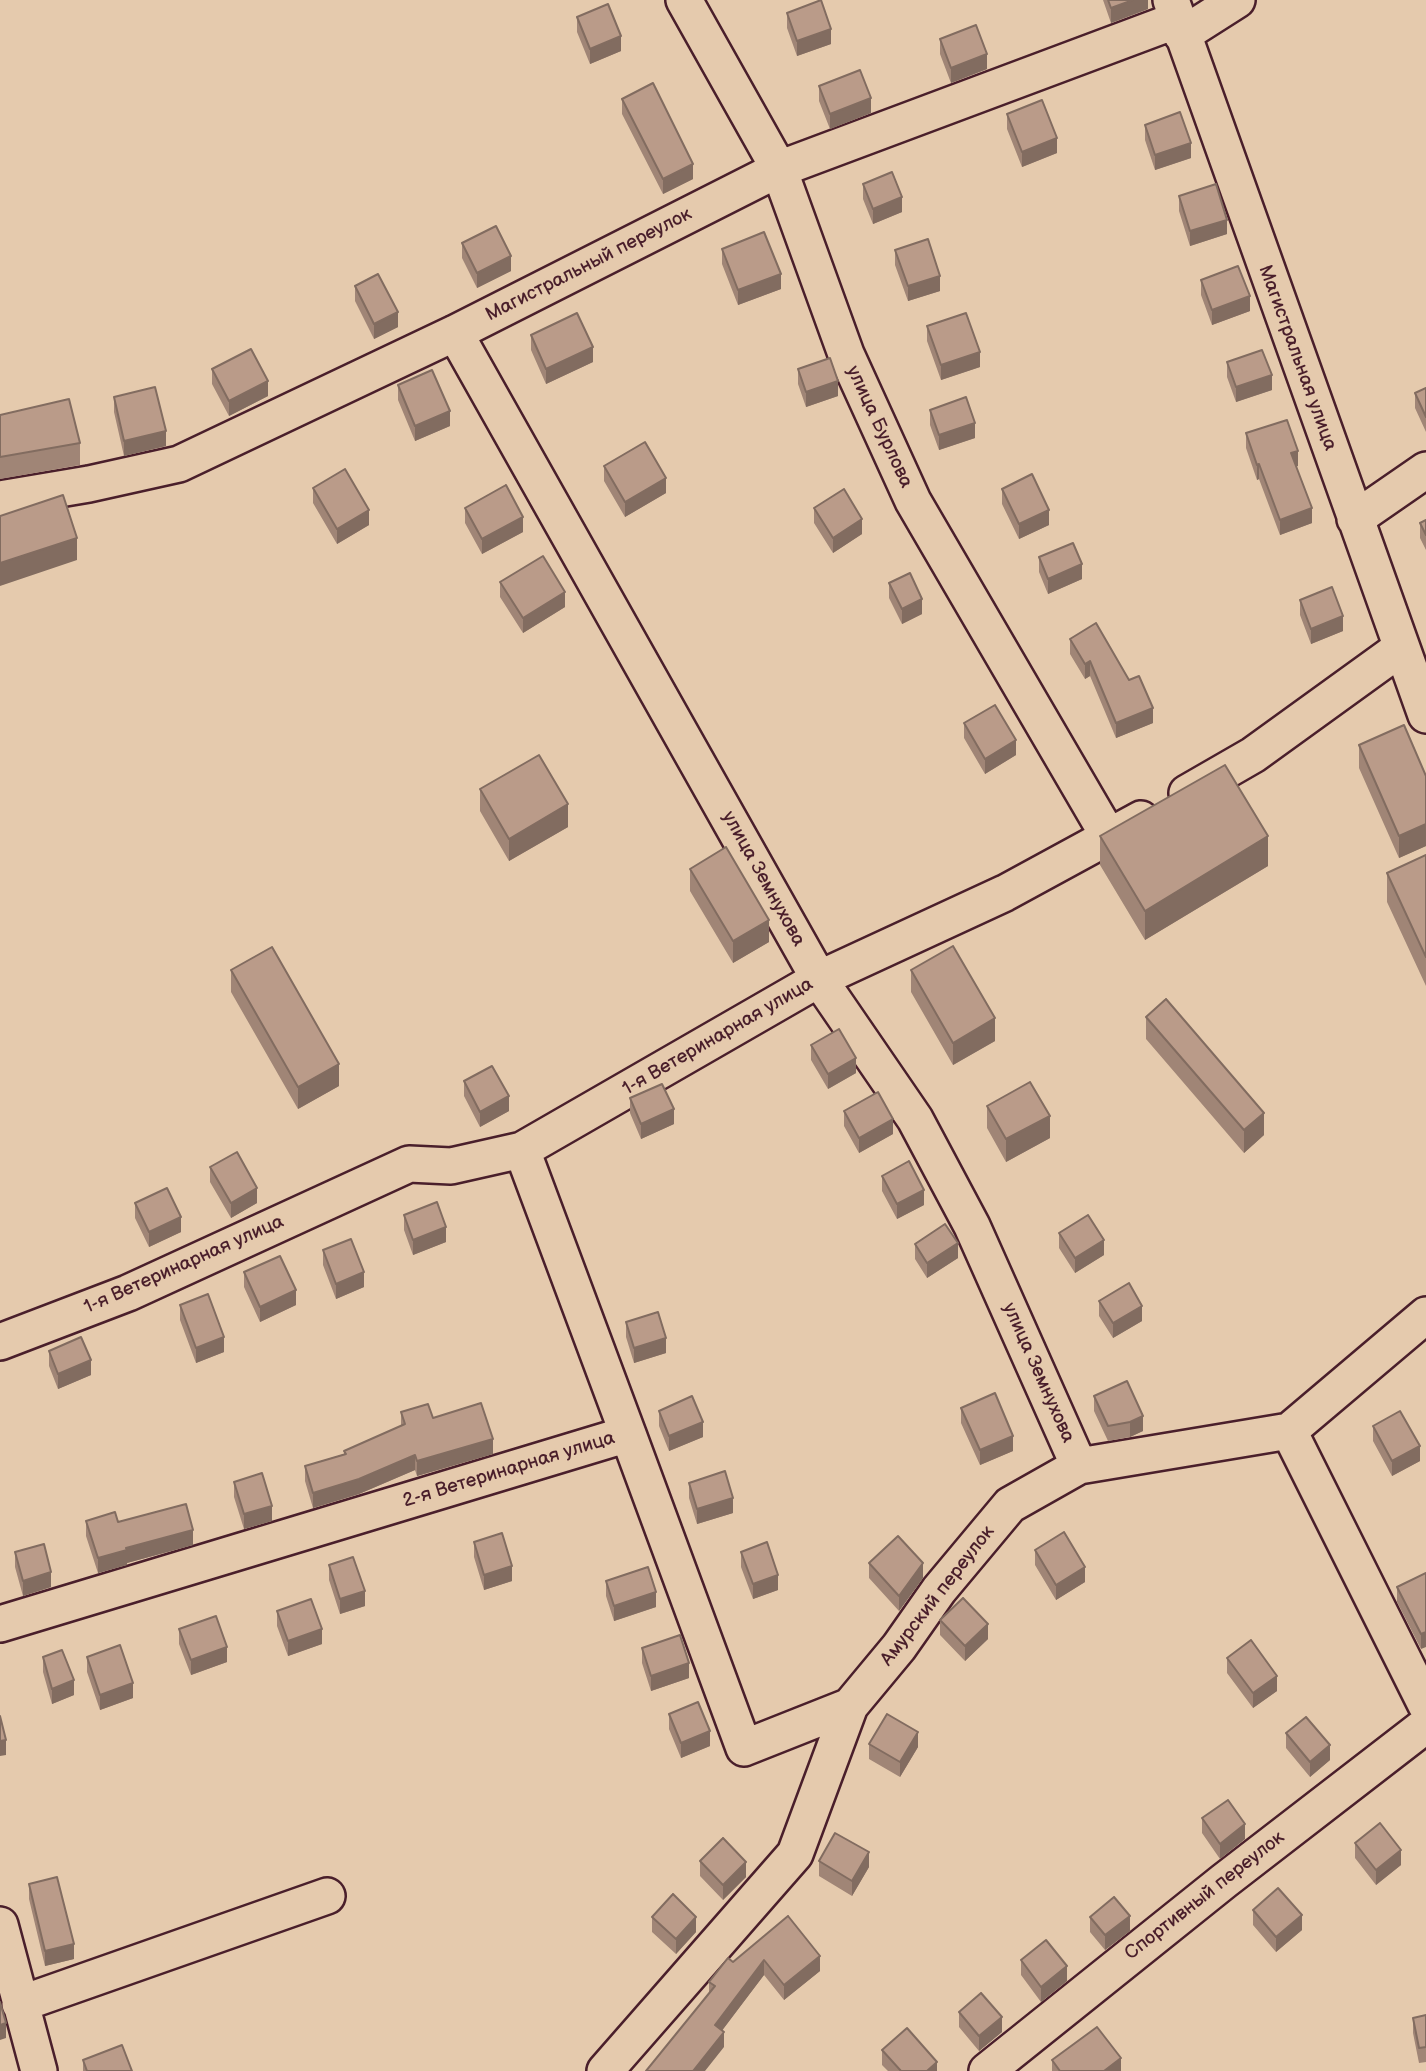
<!DOCTYPE html>
<meta charset="utf-8">
<style>
body{margin:0}
canvas{display:block;background:#e5caad}
</style>
<canvas width="1426" height="2071"></canvas>
<script>
const c = document.querySelector('canvas').getContext('2d');
c.lineJoin = 'round';
function toPath(rows) {
  const path = new Path2D();
  for (const r of rows) {
    path.moveTo(r[0], r[1]);
    for (let i = 2; i < r.length; i += 2) path.lineTo(r[i], r[i + 1]);
  }
  return path;
}
function stroke(path, color, width, dash) {
  c.strokeStyle = color;
  c.lineWidth = width;
  c.lineCap = dash ? 'butt' : 'round';
  c.setLineDash(dash || []);
  c.stroke(path);
}
function fillPath(path, color) {
  c.fillStyle = color;
  c.fill(path, 'evenodd');
}
function drawText(font, color, halo, rows, align = 'center') {
  c.font = font + ' "Balsamiq Sans",sans-serif';
  c.lineWidth = 5;
  c.setLineDash([]);
  c.textBaseline = 'middle';
  c.strokeStyle = halo;
  c.fillStyle = color;
  for (const [text, x, y, turn = 0] of rows) {
    c.save();
    c.translate(x, y);
    c.rotate((+turn || 0) * Math.PI / 180);
    c.textAlign = isNaN(turn) ? turn : align;
    if (halo) c.strokeText(text, 0, 0);
    c.fillText(text, 0, 0);
    c.restore();
  }
}
const minor = toPath([
 [684,0,779,169,846,354,913,501,1109,837],
 [1171,0,1426,715],
 [1182,35,1237,0],
 [455,333,819,979,915,1119,972,1226,1079,1466],
 [0,499,89,484,179,464,455,333,779,169,1177,20],
 [1355,519,1426,470],
 [1187,793,1253,755,1401,648],
 [522,1150,628,1434],
 [0,1342,128,1293,409,1164,451,1166,522,1150,819,979,1005,893,1141,819],
 [1289,1431,1426,1705],
 [0,1624,628,1434,744,1748,850,1706],
 [0,1925,39,2071],
 [20,2004,327,1896],
 [605,2071,795,1854,850,1706,899,1647,939,1590,1010,1505,1079,1466,1289,1431,1426,1315],
 [987,2071,1224,1881,1426,1725]
]);
const wall = toPath([
 [1103,0,1148,0,1148,9,1111,23],
 [787,13,831,44,797,56,787,28],
 [577,17,621,51,590,64,577,32],
 [940,39,987,69,951,83,940,54],
 [819,86,871,113,830,129,819,101],
 [622,99,693,179,663,194,622,114],
 [1007,114,1057,153,1022,167,1007,129],
 [1145,125,1191,158,1155,170,1145,140],
 [863,184,902,212,873,224,863,199],
 [1179,196,1227,234,1190,246,1179,211],
 [462,243,511,271,477,288,462,258],
 [722,249,781,289,738,305,722,264],
 [895,250,940,291,908,301,895,265],
 [1201,280,1250,311,1212,325,1201,295],
 [355,286,398,327,374,339,355,301],
 [927,326,980,367,941,380,927,341],
 [531,335,593,362,546,384,531,350],
 [1227,362,1272,390,1236,402,1227,377],
 [212,369,268,396,229,416,212,384],
 [798,369,838,396,806,407,798,384],
 [398,385,450,426,415,441,398,400],
 [1426,388,1426,432,1415,408,1415,393],
 [114,397,166,446,124,456,114,412],
 [930,410,975,438,939,450,930,425],
 [0,415,80,443,80,465,0,479],
 [1246,433,1298,466,1296,466,1312,523,1280,535,1259,479,1257,480,1246,448],
 [604,466,666,493,625,517,604,481],
 [313,488,369,525,337,544,313,503],
 [1002,489,1049,525,1019,539,1002,504],
 [465,508,523,532,482,554,465,523],
 [814,508,862,534,833,553,814,523],
 [1426,520,1426,550,1420,538,1420,523],
 [1039,557,1082,579,1048,594,1039,572],
 [500,582,565,607,523,633,500,597],
 [889,583,922,614,902,624,889,598],
 [1300,600,1343,631,1311,644,1300,615],
 [1070,639,1153,723,1116,738,1090,676,1085,679,1070,654],
 [964,723,1016,755,985,774,964,738],
 [1359,745,1426,776,1426,846,1399,858,1359,768],
 [480,789,568,827,509,861,480,811],
 [1100,836,1268,866,1145,940,1100,865],
 [1426,855,1426,986,1387,902,1387,873],
 [690,869,769,942,733,963,690,891],
 [231,970,339,1086,298,1109,231,992],
 [911,970,995,1041,953,1065,911,992],
 [1146,1017,1264,1135,1244,1153,1146,1039],
 [811,1045,856,1073,828,1089,811,1060],
 [464,1081,509,1111,480,1127,464,1096],
 [630,1098,674,1124,641,1139,630,1113],
 [987,1106,1050,1138,1006,1162,987,1128],
 [844,1111,893,1134,859,1153,844,1126],
 [210,1167,257,1203,231,1218,210,1182],
 [882,1176,924,1205,897,1219,882,1191],
 [135,1203,181,1232,149,1247,135,1218],
 [404,1215,446,1242,413,1255,404,1230],
 [1059,1233,1104,1255,1075,1273,1059,1248],
 [915,1244,958,1258,927,1278,915,1259],
 [323,1250,364,1287,336,1299,323,1265],
 [244,1272,296,1305,260,1322,244,1287],
 [1099,1301,1142,1321,1113,1338,1099,1316],
 [180,1305,224,1352,196,1363,180,1320],
 [626,1322,666,1353,634,1363,626,1337],
 [49,1351,91,1375,58,1389,49,1366],
 [1094,1396,1143,1431,1130,1437,1108,1441,1094,1411],
 [961,1408,1013,1451,980,1465,961,1423],
 [659,1411,703,1437,669,1451,659,1426],
 [401,1412,433,1418,493,1454,417,1476,415,1470,359,1494,313,1508,305,1481,305,1466,344,1454,344,1451,401,1426],
 [1373,1426,1420,1461,1392,1476,1373,1441],
 [234,1482,272,1521,244,1529,234,1497],
 [689,1483,733,1513,697,1524,689,1498],
 [86,1521,118,1522,193,1545,127,1563,127,1565,98,1573,86,1536],
 [474,1542,512,1581,484,1590,474,1557],
 [1035,1550,1085,1582,1056,1600,1035,1565],
 [15,1552,51,1587,23,1596,15,1567],
 [741,1552,778,1590,753,1599,741,1567],
 [869,1563,923,1578,899,1611,869,1578],
 [329,1565,365,1606,340,1614,329,1580],
 [1426,1573,1421,1649,1397,1602,1397,1587],
 [606,1581,656,1607,614,1621,606,1596],
 [277,1611,322,1644,288,1656,277,1626],
 [940,1620,988,1639,965,1661,940,1635],
 [179,1629,227,1662,191,1675,179,1644],
 [642,1648,689,1678,651,1691,642,1663],
 [43,1657,74,1695,52,1704,43,1672],
 [87,1657,133,1698,100,1710,87,1672],
 [1227,1658,1277,1691,1253,1708,1227,1673],
 [669,1714,710,1746,681,1758,669,1729],
 [1286,1733,1330,1760,1310,1777,1286,1748],
 [869,1744,918,1747,900,1777,869,1759],
 [1202,1818,1245,1839,1220,1859,1202,1833],
 [1355,1843,1401,1865,1376,1885,1355,1858],
 [700,1861,746,1877,723,1900,700,1876],
 [819,1861,869,1867,852,1896,819,1876],
 [29,1884,74,1959,45,1966,29,1899],
 [1253,1910,1302,1930,1276,1952,1253,1925],
 [788,1916,820,1971,784,2000,764,1975,722,2030,724,2047,709,1993,709,1982],
 [652,1917,696,1932,676,1954,652,1932],
 [1090,1917,1130,1931,1105,1950,1090,1932],
 [1021,1960,1067,1981,1041,2002,1021,1975],
 [959,2012,1002,2032,979,2051,959,2027],
 [1426,2015,1426,2062,1419,2063,1413,2033,1413,2018],
 [882,2050,937,2071,888,2071,882,2065],
 [83,2060,132,2071,83,2071],
 [1052,2060,1121,2071,1052,2071]
]);
const shadedWall = toPath([
 [1133,0,1148,0,1148,9,1111,23,1111,8],
 [831,29,831,44,797,56,797,41],
 [621,36,621,51,590,64,590,49],
 [987,54,987,69,951,83,951,68],
 [871,98,871,113,830,129,830,114],
 [1057,138,1057,153,1022,167,1022,152],
 [1191,143,1191,158,1155,170,1155,155],
 [693,164,693,179,663,194,663,179],
 [902,197,902,212,873,224,873,209],
 [1227,220,1227,234,1190,246,1190,231],
 [511,256,511,271,477,288,477,273],
 [781,274,781,289,738,305,738,290],
 [940,276,940,291,908,301,908,286],
 [1250,296,1250,311,1212,325,1212,310],
 [398,312,398,327,374,339,374,324],
 [593,347,593,362,546,384,546,369],
 [980,352,980,367,941,380,941,365],
 [1272,375,1272,390,1236,402,1236,387],
 [268,381,268,396,229,416,229,401],
 [838,381,838,396,806,407,806,392],
 [450,411,450,426,415,441,415,426],
 [975,423,975,438,939,450,939,435],
 [166,431,166,446,124,456,124,441],
 [1298,451,1298,466,1291,468,1291,453],
 [1259,464,1259,479,1257,480,1257,465],
 [666,478,666,493,625,517,625,502],
 [1312,508,1312,523,1280,535,1280,520],
 [369,510,369,525,337,544,337,529],
 [1049,510,1049,525,1019,539,1019,524],
 [523,517,523,532,482,554,482,539],
 [862,519,862,534,833,553,833,538],
 [77,538,77,560,0,586,0,563],
 [1082,564,1082,579,1048,594,1048,579],
 [565,592,565,607,523,633,523,618],
 [922,599,922,614,902,624,902,609],
 [1343,616,1343,631,1311,644,1311,629],
 [1090,661,1090,676,1085,679,1085,664],
 [1153,708,1153,723,1116,738,1116,723],
 [1016,740,1016,755,985,774,985,759],
 [568,804,568,827,509,861,509,839],
 [1426,824,1426,846,1399,858,1399,836],
 [1268,836,1268,866,1145,940,1145,911],
 [769,920,769,942,733,963,733,941],
 [995,1018,995,1041,953,1065,953,1043],
 [856,1058,856,1073,828,1089,828,1074],
 [339,1064,339,1086,298,1109,298,1087],
 [509,1096,509,1111,480,1127,480,1112],
 [674,1109,674,1124,641,1139,641,1124],
 [1264,1113,1264,1135,1244,1153,1244,1130],
 [1050,1116,1050,1138,1006,1162,1006,1139],
 [893,1119,893,1134,859,1153,859,1138],
 [257,1188,257,1203,231,1218,231,1203],
 [924,1190,924,1205,897,1219,897,1204],
 [181,1217,181,1232,149,1247,149,1232],
 [446,1227,446,1242,413,1255,413,1240],
 [1104,1240,1104,1255,1075,1273,1075,1258],
 [958,1243,958,1258,927,1278,927,1263],
 [364,1272,364,1287,336,1299,336,1284],
 [296,1290,296,1305,260,1322,260,1307],
 [1142,1306,1142,1321,1113,1338,1113,1323],
 [224,1337,224,1352,196,1363,196,1348],
 [666,1338,666,1353,634,1363,634,1348],
 [91,1360,91,1375,58,1389,58,1374],
 [1143,1416,1143,1431,1130,1437,1130,1422],
 [703,1422,703,1437,669,1451,669,1436],
 [1013,1436,1013,1451,980,1465,980,1450],
 [493,1439,493,1454,417,1476,417,1461],
 [1420,1446,1420,1461,1392,1476,1392,1461],
 [415,1455,415,1470,359,1494,313,1508,313,1493],
 [733,1498,733,1513,697,1524,697,1509],
 [272,1506,272,1521,244,1529,244,1514],
 [193,1530,193,1545,127,1563,127,1565,98,1573,98,1558,126,1548],
 [923,1563,923,1578,899,1611,899,1596],
 [512,1566,512,1581,484,1590,484,1575],
 [1085,1567,1085,1582,1056,1600,1056,1585],
 [51,1572,51,1587,23,1596,23,1581],
 [778,1575,778,1590,753,1599,753,1584],
 [365,1591,365,1606,340,1614,340,1599],
 [656,1592,656,1607,614,1621,614,1606],
 [988,1624,988,1639,965,1661,965,1646],
 [322,1629,322,1644,288,1656,288,1641],
 [1426,1632,1426,1647,1421,1649,1421,1634],
 [227,1647,227,1662,191,1675,191,1660],
 [689,1663,689,1678,651,1691,651,1676],
 [1277,1676,1277,1691,1253,1708,1253,1693],
 [74,1680,74,1695,52,1704,52,1689],
 [133,1683,133,1698,100,1710,100,1695],
 [710,1731,710,1746,681,1758,681,1743],
 [918,1732,918,1747,900,1777,900,1762],
 [6,1740,6,1755,0,1756,0,1741],
 [1330,1745,1330,1760,1310,1777,1310,1762],
 [1245,1824,1245,1839,1220,1859,1220,1844],
 [1401,1850,1401,1865,1376,1885,1376,1870],
 [869,1852,869,1867,852,1896,852,1881],
 [746,1862,746,1877,723,1900,723,1885],
 [1302,1915,1302,1930,1276,1952,1276,1937],
 [1130,1916,1130,1931,1105,1950,1105,1935],
 [696,1917,696,1932,676,1954,676,1939],
 [74,1944,74,1959,45,1966,45,1951],
 [820,1956,820,1971,784,2000,784,1985],
 [764,1960,764,1975,715,2040,715,2025],
 [1067,1966,1067,1981,1041,2002,1041,1987],
 [1002,2017,1002,2032,979,2051,979,2036],
 [6,2023,6,2038,0,2040,0,2025],
 [724,2032,724,2047,705,2071,693,2071],
 [1121,2058,1121,2071,1104,2071],
 [937,2062,937,2071,927,2071]
]);
const building = toPath([
 [821,0,831,29,797,41,787,13,821,0],
 [1108,0,1133,0,1111,8,1108,0],
 [608,4,621,36,590,49,577,17,608,4],
 [976,25,987,54,951,68,940,39,976,25],
 [860,70,871,98,830,114,819,86,860,70],
 [653,83,693,164,663,179,622,99,653,83],
 [1042,100,1057,138,1022,152,1007,114,1042,100],
 [1180,112,1191,143,1155,155,1145,125,1180,112],
 [892,172,902,197,873,209,863,184,892,172],
 [1216,184,1227,220,1190,231,1179,196,1216,184],
 [496,226,511,256,477,273,462,243,496,226],
 [764,232,781,274,738,290,722,249,764,232],
 [928,239,940,276,908,286,895,250,928,239],
 [1238,266,1250,296,1212,310,1201,280,1238,266],
 [378,274,398,312,374,324,355,286,378,274],
 [577,313,593,347,546,369,531,335,577,313],
 [966,313,980,352,941,365,927,326,966,313],
 [251,349,268,381,229,401,212,369,251,349],
 [1262,350,1272,375,1236,387,1227,362,1262,350],
 [830,358,838,381,806,392,798,369,830,358],
 [432,370,450,411,415,426,398,385,432,370],
 [155,387,166,431,124,441,114,397,155,387],
 [1426,388,1426,417,1415,393,1426,388],
 [966,397,975,423,939,435,930,410,966,397],
 [69,399,80,443,0,457,0,415,69,399],
 [1287,420,1298,451,1291,453,1312,508,1280,520,1259,464,1257,465,1246,433,1287,420],
 [645,442,666,478,625,502,604,466,645,442],
 [345,469,369,510,337,529,313,488,345,469],
 [1032,474,1049,510,1019,524,1002,489,1032,474],
 [506,485,523,517,482,539,465,508,506,485],
 [844,489,862,519,833,538,814,508,844,489],
 [63,495,77,538,0,563,0,516,63,495],
 [1426,520,1426,535,1420,523,1426,520],
 [1073,543,1082,564,1048,579,1039,557,1073,543],
 [543,556,565,592,523,618,500,582,543,556],
 [910,573,922,599,902,609,889,583,910,573],
 [1332,587,1343,616,1311,629,1300,600,1332,587],
 [1096,623,1129,680,1139,676,1153,708,1116,723,1090,661,1085,664,1070,639,1096,623],
 [995,705,1016,740,985,759,964,723,995,705],
 [1404,725,1426,776,1426,824,1399,836,1359,745,1404,725],
 [539,755,568,804,509,839,480,789,539,755],
 [1225,765,1268,836,1145,911,1100,836,1225,765],
 [726,847,769,920,733,941,690,869,726,847],
 [1426,855,1426,957,1387,873,1426,855],
 [953,946,995,1018,953,1043,911,970,953,946],
 [272,947,339,1064,298,1087,231,970,272,947],
 [1166,999,1264,1113,1244,1130,1146,1017,1166,999],
 [839,1029,856,1058,828,1074,811,1045,839,1029],
 [492,1066,509,1096,480,1112,464,1081,492,1066],
 [1030,1082,1050,1116,1006,1139,987,1106,1030,1082],
 [662,1084,674,1109,641,1124,630,1098,662,1084],
 [878,1092,893,1119,859,1138,844,1111,878,1092],
 [237,1152,257,1188,231,1203,210,1167,237,1152],
 [909,1161,924,1190,897,1204,882,1176,909,1161],
 [167,1188,181,1217,149,1232,135,1203,167,1188],
 [437,1202,446,1227,413,1240,404,1215,437,1202],
 [1088,1215,1104,1240,1075,1258,1059,1233,1088,1215],
 [945,1224,958,1243,927,1263,915,1244,945,1224],
 [351,1239,364,1272,336,1284,323,1250,351,1239],
 [280,1256,296,1290,260,1307,244,1272,280,1256],
 [1129,1283,1142,1306,1113,1323,1099,1301,1129,1283],
 [208,1294,224,1337,196,1348,180,1305,208,1294],
 [658,1312,666,1338,634,1348,626,1322,658,1312],
 [81,1337,91,1360,58,1374,49,1351,81,1337],
 [1127,1381,1143,1416,1130,1422,1108,1426,1094,1396,1127,1381],
 [995,1393,1013,1436,980,1450,961,1408,995,1393],
 [692,1396,703,1422,669,1436,659,1411,692,1396],
 [481,1403,493,1439,417,1461,415,1455,359,1479,313,1493,305,1466,346,1454,344,1451,405,1424,401,1412,428,1404,433,1418,481,1403],
 [1400,1411,1420,1446,1392,1461,1373,1426,1400,1411],
 [725,1471,733,1498,697,1509,689,1483,725,1471],
 [262,1473,272,1506,244,1514,234,1482,262,1473],
 [186,1504,193,1530,126,1548,127,1550,98,1558,86,1521,115,1512,118,1522,186,1504],
 [1064,1532,1085,1567,1056,1585,1035,1550,1064,1532],
 [502,1533,512,1566,484,1575,474,1542,502,1533],
 [898,1536,923,1563,899,1596,869,1563,898,1536],
 [767,1542,778,1575,753,1584,741,1552,767,1542],
 [44,1544,51,1572,23,1581,15,1552,44,1544],
 [353,1557,365,1591,340,1599,329,1565,353,1557],
 [648,1567,656,1592,614,1606,606,1581,648,1567],
 [1426,1573,1426,1632,1421,1634,1397,1587,1426,1573],
 [963,1598,988,1624,965,1646,940,1620,963,1598],
 [311,1599,322,1629,288,1641,277,1611,311,1599],
 [216,1616,227,1647,191,1660,179,1629,216,1616],
 [680,1635,689,1663,651,1676,642,1648,680,1635],
 [1251,1640,1277,1676,1253,1693,1227,1658,1251,1640],
 [120,1645,133,1683,100,1695,87,1657,120,1645],
 [62,1650,74,1680,52,1689,43,1657,62,1650],
 [698,1702,710,1731,681,1743,669,1714,698,1702],
 [887,1714,918,1732,900,1762,869,1744,887,1714],
 [0,1716,6,1740,0,1741,0,1716],
 [1306,1717,1330,1745,1310,1762,1286,1733,1306,1717],
 [1228,1800,1245,1824,1220,1844,1202,1818,1228,1800],
 [1380,1823,1401,1850,1376,1870,1355,1843,1380,1823],
 [835,1833,869,1852,852,1881,819,1861,835,1833],
 [723,1838,746,1862,723,1885,700,1861,723,1838],
 [57,1877,74,1944,45,1951,29,1884,57,1877],
 [1278,1888,1302,1915,1276,1937,1253,1910,1278,1888],
 [673,1894,696,1917,676,1939,652,1917,673,1894],
 [1114,1897,1130,1916,1105,1935,1090,1917,1114,1897],
 [788,1916,820,1956,784,1985,764,1960,715,2025,724,2032,693,2071,646,2071,715,1986,709,1982,728,1958,733,1962,788,1916],
 [1046,1940,1067,1966,1041,1987,1021,1960,1046,1940],
 [981,1993,1002,2017,979,2036,959,2012,981,1993],
 [0,2002,6,2023,0,2025,0,2002],
 [1426,2015,1426,2047,1419,2048,1413,2018,1426,2015],
 [1097,2027,1121,2058,1104,2071,1060,2071,1052,2060,1097,2027],
 [907,2028,937,2062,927,2071,901,2071,882,2050,907,2028],
 [122,2045,132,2071,87,2071,83,2060,122,2045]
]);
const streetNames = [
 ["Магистральный переулок",589,265,-27],
 ["Магистральная улица",1297,358,70],
 ["улица Бурлова",879,427,65],
 ["улица Земнухова",763,879,61],
 ["1-я Ветеринарная улица",718,1037,-30],
 ["1-я Ветеринарная улица",184,1265,-24],
 ["улица Земнухова",1038,1373,66],
 ["2-я Ветеринарная улица",509,1470,-17],
 ["Амурский переулок",938,1596,-52],
 ["Спортивный переулок",1205,1896,-38]
];
stroke(minor, '#4a1f2b', 40);
stroke(minor, '#e5caad', 35);
fillPath(wall, '#a08576');
fillPath(shadedWall, '#826c60');
fillPath(building, '#ba9b89');
stroke(building, '#826c60', 2);
drawText('19px', '#4a1f2b', '#e5caad', streetNames);
</script>
